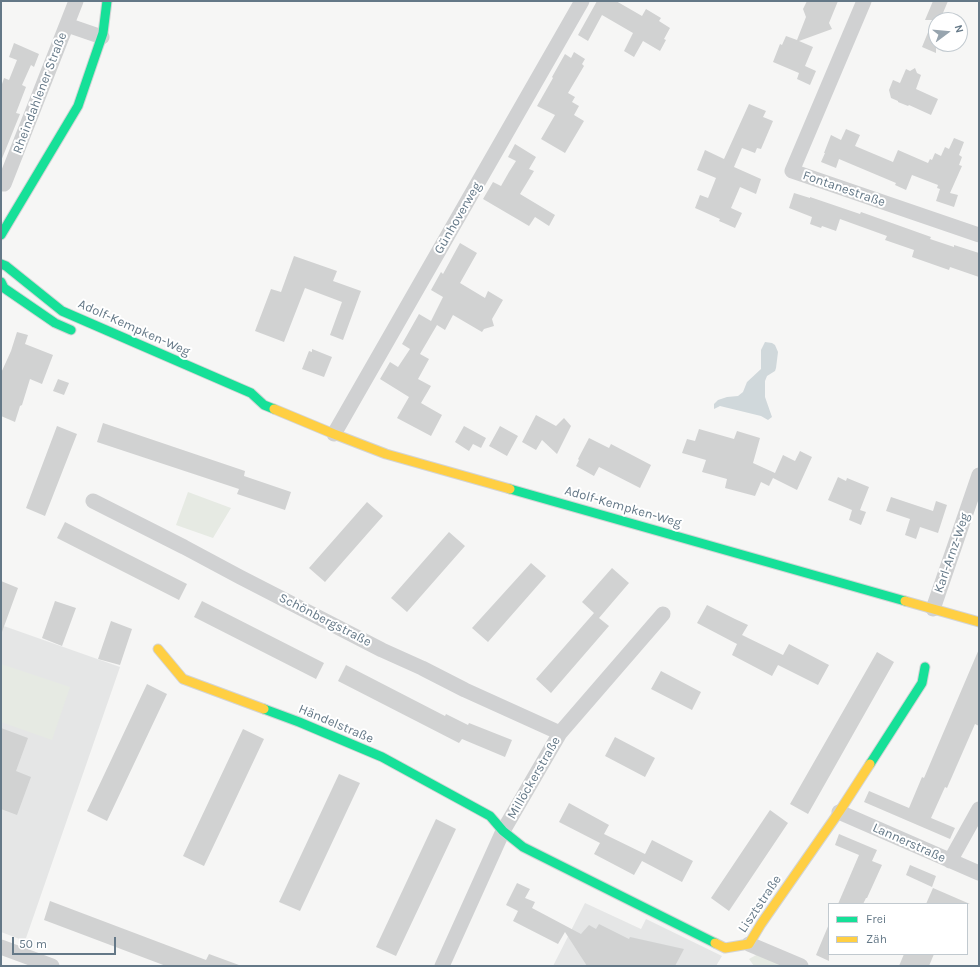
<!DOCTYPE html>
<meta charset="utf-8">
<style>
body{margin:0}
#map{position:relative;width:980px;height:967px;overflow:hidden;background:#f6f6f5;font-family:Karla,sans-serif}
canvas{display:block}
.frame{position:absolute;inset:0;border:2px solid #647887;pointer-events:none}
.legend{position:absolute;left:828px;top:903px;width:140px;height:52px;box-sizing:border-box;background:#fff;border:1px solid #c1c9cf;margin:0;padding:5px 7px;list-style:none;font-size:12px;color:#647887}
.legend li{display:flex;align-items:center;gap:8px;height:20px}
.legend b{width:20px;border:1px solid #c1c9cf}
.north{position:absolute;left:928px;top:12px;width:40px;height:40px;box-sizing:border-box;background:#fff;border:1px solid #c1c9cf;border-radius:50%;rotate:74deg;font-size:11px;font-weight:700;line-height:16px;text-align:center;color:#647887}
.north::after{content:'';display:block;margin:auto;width:14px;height:18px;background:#97a4ae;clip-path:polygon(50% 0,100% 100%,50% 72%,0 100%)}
.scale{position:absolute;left:12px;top:937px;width:104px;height:18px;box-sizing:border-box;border:2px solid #647887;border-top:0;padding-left:5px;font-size:12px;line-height:14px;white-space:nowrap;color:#647887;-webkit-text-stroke:3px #fff;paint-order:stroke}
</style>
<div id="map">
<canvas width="980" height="967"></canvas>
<div class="frame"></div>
<ul class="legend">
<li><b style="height:5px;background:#16e098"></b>Frei</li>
<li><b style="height:5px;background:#ffcf43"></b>Zäh</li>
</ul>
<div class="north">N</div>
<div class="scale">50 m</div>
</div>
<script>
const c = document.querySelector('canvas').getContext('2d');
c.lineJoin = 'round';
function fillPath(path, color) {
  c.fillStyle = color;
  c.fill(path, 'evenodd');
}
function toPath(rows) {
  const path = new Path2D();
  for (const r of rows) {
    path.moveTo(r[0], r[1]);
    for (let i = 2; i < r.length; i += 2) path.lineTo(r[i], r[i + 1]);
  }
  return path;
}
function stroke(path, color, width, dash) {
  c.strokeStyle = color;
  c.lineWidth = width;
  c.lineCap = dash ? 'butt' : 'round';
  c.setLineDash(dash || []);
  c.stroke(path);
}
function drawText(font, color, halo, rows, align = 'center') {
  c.font = font + ' Karla,sans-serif';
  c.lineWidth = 4;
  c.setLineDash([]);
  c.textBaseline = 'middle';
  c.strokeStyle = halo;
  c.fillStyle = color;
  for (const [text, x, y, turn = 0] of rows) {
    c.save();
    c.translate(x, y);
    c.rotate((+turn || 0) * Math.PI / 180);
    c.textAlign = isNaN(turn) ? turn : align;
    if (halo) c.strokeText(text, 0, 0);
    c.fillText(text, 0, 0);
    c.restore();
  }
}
const built = toPath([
 [1,625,120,667,25,941,1,932],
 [585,903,641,929,646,919,722,956,716,966,553,966]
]);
const green = toPath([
 [188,492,231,508,213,538,176,525],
 [1,664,70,687,52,740,1,722],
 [758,954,787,966,754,966,749,959]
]);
const water = toPath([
 [765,342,772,343,775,345,778,352,776,368,775,371,767,376,765,381,765,397,772,417,768,420,761,416,720,406,714,409,714,404,718,400,727,397,738,396,743,392,747,382,761,369,761,350]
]);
const building = toPath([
 [597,1,616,1,642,16,646,9,661,18,659,21,670,28,664,39,666,40,660,51,643,41,634,57,624,51,633,33,602,15,588,41,578,35],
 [807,1,838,1,829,23,832,29,799,41,813,47,805,66,816,71,810,85,797,79,799,73,773,62,780,44,782,45,786,36,797,40,806,17,803,9],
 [933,1,948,1,940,20,936,20,936,53,922,47,933,20,925,20],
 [14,43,39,54,34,67,31,65,22,85,26,87,16,113,20,114,1,161,1,87,4,78,9,80,17,60,9,57],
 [574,52,585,59,582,64,584,66,568,93,575,97,572,102,579,106,574,115,584,121,565,153,541,139,555,115,537,106,553,78,552,77,565,54,571,58],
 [915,68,917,73,921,75,916,89,938,99,931,115,909,105,908,106,898,102,898,101,891,98,889,90,893,80,900,83,906,69,910,71],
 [749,104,766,111,763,117,773,121,761,149,757,148,755,153,742,148,734,167,761,179,756,194,740,187,731,208,742,213,735,228,719,221,720,219,695,208,700,195,708,198,716,178,697,170,705,150,724,159],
 [846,129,860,135,855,146,893,162,898,150,928,163,930,159,932,160,935,153,941,156,945,147,949,149,954,138,964,142,959,155,962,157,959,165,962,166,950,193,958,195,954,207,936,201,940,189,937,188,938,185,912,175,906,190,895,185,896,183,839,159,836,168,821,162,825,153,824,153,831,135,841,140],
 [515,144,536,157,529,169,534,171,520,194,555,215,549,226,535,217,529,226,483,199,493,182,501,186,509,172,516,161,508,157],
 [794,193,810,198,810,197,860,214,861,212,931,237,930,239,954,247,954,245,979,253,979,277,950,267,949,270,912,257,914,250,885,240,887,236,840,219,836,231,822,226,821,228,810,224,812,217,789,208],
 [460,243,477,253,460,283,485,298,488,291,503,300,492,319,494,326,484,329,482,332,453,315,445,330,437,325,420,354,429,359,418,379,431,386,421,403,442,415,431,436,397,418,409,397,380,379,390,362,398,367,410,349,402,344,419,314,431,321,443,297,431,290,441,272,443,274],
 [294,256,337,271,333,281,361,291,343,340,330,335,342,302,305,288,284,342,255,331,271,289,281,292],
 [17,332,28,335,25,344,53,355,42,384,30,379,22,405,20,406,15,422,1,416,1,373,11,351],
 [312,349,332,357,324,377,302,369,309,351,312,352],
 [58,379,69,383,64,395,53,391],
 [536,415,556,426,564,418,571,426,557,454,542,440,536,450,522,442],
 [103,423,245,471,244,476,291,492,285,510,237,494,239,489,97,442],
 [57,426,77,434,45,516,26,508],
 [464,426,486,438,481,448,473,444,469,451,455,442],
 [500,426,518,436,507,456,489,446],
 [699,429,734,439,737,431,760,438,753,463,775,473,783,455,795,461,800,451,812,457,797,490,773,478,769,486,761,482,755,496,725,488,727,479,702,472,706,460,682,453,687,439,695,441],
 [589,438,609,448,611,444,651,465,640,488,599,467,594,476,576,466,579,460,578,459],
 [838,477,846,481,847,478,869,487,860,510,866,512,861,525,849,520,852,510,828,500],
 [891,497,933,511,936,501,947,505,938,533,920,527,916,539,905,535,910,519,886,511],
 [367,502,383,516,325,582,309,568],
 [65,522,187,584,179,600,57,538],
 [449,532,465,546,407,612,391,598],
 [531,563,546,576,488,642,472,628],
 [612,568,629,583,599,618,609,626,551,693,536,679,594,613,582,602],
 [1,581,18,588,2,632,1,631],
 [55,601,76,608,62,646,42,638],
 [202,601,324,663,316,679,194,617],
 [707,605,735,619,748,625,742,635,783,655,789,644,829,665,818,685,778,665,772,676,732,655,737,644,697,623],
 [111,621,132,629,120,665,98,659],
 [979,649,979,726,975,724,947,788,945,787,931,818,955,828,950,839,864,802,869,791,909,808,922,777,924,778],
 [877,652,894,662,808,814,790,804],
 [346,665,445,716,446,714,468,725,469,723,512,740,505,757,462,739,459,743,338,681],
 [661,671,701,692,692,710,651,689],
 [147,684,167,694,107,821,87,811],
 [1,728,28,738,16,771,31,777,17,815,1,809],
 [243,729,264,739,204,866,183,856],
 [615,737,655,758,645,777,605,756],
 [339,774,360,783,300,911,279,902],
 [569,803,609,825,604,834,645,854,652,840,693,861,682,882,642,861,634,875,594,854,600,843,559,822],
 [770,810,788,823,729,911,711,898],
 [436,819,456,829,396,956,376,947],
 [839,834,877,850,872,861,882,865,867,898,866,898,863,904,838,904,859,855,835,845],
 [910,865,936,876,932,887,906,875],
 [517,883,530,889,525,898,535,902,532,908,581,934,589,925,596,929,599,924,629,939,630,937,684,949,675,966,587,966,565,932,558,944,513,921,518,911,506,905],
 [933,888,970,904,926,904],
 [50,901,206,960,209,954,239,965,238,966,166,966,44,920],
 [829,924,829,961,816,955],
 [904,954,934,954,929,966,899,966]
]);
const street = toPath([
 [864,1,792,171,979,235],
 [67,25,102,37],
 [4,184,76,1],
 [334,434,582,1],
 [93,501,184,547,240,577,382,650,422,668,465,690,560,733],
 [933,609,979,475],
 [839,812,979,873],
 [950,861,979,809],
 [749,944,801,966],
 [1,947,52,966],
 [442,966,503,831,560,733,663,614]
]);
const fast = toPath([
 [1,235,78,106,103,33,107,1],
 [1,264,6,266,62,311,251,393,264,405,274,409],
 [1,282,4,288,55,323,71,330],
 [510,489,905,601],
 [264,709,299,722,382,757,490,816,503,831,523,847,715,943],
 [870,764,922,683,925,667]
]);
const slow = toPath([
 [274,409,334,434,386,454,510,489],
 [905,601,979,622],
 [158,649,183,679,264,709],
 [715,943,725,948,749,944,761,924,839,812,870,764]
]);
const streetNames = [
 ["Rheindahlener Straße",40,93,-69],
 ["Fontanestraße",844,189,19],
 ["Günhoverweg",458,218,-60],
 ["Adolf-Kempken-Weg",134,328,24],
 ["Adolf-Kempken-Weg",623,507,16],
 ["Karl-Arnz-Weg",952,553,-71],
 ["Schönbergstraße",325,620,27],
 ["Händelstraße",336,724,23],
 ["Millöckerstraße",534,778,-60],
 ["Lannerstraße",909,843,24],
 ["Lisztstraße",760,904,-56]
];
fillPath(built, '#e5e6e6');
fillPath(green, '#e6eae3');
fillPath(water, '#d0d8db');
fillPath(building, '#d1d2d2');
stroke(fast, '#d3d4d5', 11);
stroke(slow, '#d3d4d5', 11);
stroke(street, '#d0d1d2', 15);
stroke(fast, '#16e098', 9);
stroke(slow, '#ffcf43', 9);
drawText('13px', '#647887', '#fff', streetNames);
</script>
